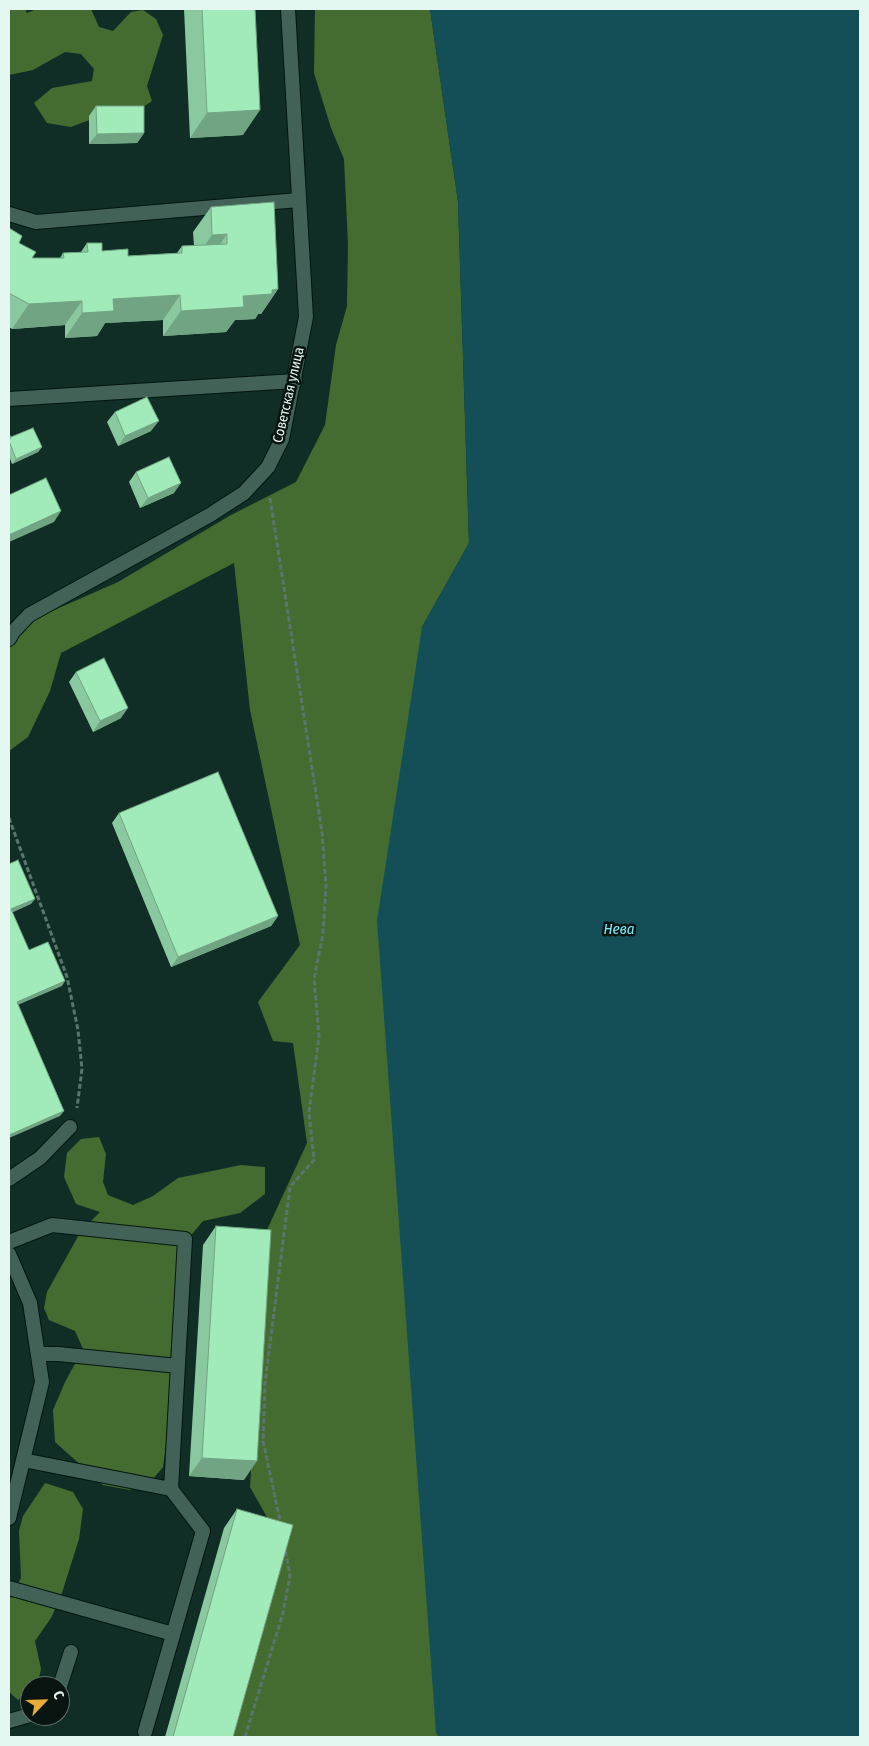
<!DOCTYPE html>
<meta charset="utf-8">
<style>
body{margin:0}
#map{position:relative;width:869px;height:1746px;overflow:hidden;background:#102e26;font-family:"Fira Sans Condensed",sans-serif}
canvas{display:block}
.frame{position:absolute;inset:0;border:10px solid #e5f7f1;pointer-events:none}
.north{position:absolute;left:20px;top:1676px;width:50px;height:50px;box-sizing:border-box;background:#071410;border:1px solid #606f6a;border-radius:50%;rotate:66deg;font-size:14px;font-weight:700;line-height:20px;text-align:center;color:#e5f7f1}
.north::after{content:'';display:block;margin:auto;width:18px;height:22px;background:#e6ac36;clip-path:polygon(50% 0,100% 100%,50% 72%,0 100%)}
</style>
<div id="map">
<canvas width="869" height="1746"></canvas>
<div class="frame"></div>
<div class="north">С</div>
</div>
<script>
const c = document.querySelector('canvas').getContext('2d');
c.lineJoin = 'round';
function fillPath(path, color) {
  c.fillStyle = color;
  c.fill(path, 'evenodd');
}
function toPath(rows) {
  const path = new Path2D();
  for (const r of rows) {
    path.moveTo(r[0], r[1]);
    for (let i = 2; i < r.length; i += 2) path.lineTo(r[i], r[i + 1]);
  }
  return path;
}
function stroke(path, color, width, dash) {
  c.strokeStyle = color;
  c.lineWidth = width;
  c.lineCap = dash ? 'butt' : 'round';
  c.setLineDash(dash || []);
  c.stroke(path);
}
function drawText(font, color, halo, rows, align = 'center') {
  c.font = font + ' "Fira Sans Condensed",sans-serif';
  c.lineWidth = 5;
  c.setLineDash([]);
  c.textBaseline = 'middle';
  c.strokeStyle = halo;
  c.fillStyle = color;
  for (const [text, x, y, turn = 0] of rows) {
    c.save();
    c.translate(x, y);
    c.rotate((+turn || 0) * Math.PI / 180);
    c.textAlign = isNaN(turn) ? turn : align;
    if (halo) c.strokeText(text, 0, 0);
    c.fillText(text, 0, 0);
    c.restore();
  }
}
const forest = toPath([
 [9,9,25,9,27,13,37,9,91,9,99,27,113,31,131,12,143,10,156,19,163,35,147,86,152,101,130,116,100,116,71,127,47,123,34,103,52,88,92,81,94,69,81,54,65,52,33,70,9,75],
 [315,9,430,9,458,202,469,543,422,627,436,1732,439,1737,227,1737,282,1544,250,1487,266,1232,307,1143,293,1043,273,1041,258,1002,300,945,250,710,234,563,61,653,50,691,28,737,9,751,9,645,27,622,118,582,231,515,296,482,325,425,336,345,347,306,348,244,344,159,331,128,314,73],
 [99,1137,106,1154,103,1182,108,1195,133,1205,153,1196,178,1178,241,1165,265,1167,265,1194,240,1213,203,1221,183,1245,170,1418,163,1467,153,1479,130,1490,103,1485,55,1442,53,1410,65,1382,83,1349,75,1331,49,1320,44,1308,47,1292,81,1231,100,1212,76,1204,64,1177,67,1153,81,1139],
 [45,1483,73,1492,83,1509,79,1539,61,1596,51,1618,35,1641,41,1669,37,1686,30,1686,30,1691,18,1700,9,1692,9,1600,21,1578,19,1531,23,1516]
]);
const water = toPath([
 [430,9,860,9,860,1737,439,1737,436,1732,377,921,422,627,469,543,458,202]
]);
const path = toPath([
 [270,498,322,832,326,886,323,934,314,979,319,1036,309,1112,314,1160,290,1187,265,1383,263,1441,281,1525],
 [9,818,67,977,78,1030,82,1069,77,1108],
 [245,1737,283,1613,290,1576,285,1548]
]);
const service = toPath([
 [9,214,36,222,299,200],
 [9,399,295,381],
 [9,1179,40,1158,70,1127],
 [9,1242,52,1225,185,1239,171,1489,203,1531,145,1732],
 [9,1254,30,1303,42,1382,9,1518],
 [38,1354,58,1354,178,1366],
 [23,1460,171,1489],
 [9,1588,173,1634],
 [60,1686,71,1652],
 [9,1721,30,1715]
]);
const minor = toPath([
 [9,639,13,632,29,615,210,515,244,493,268,467,282,439,306,317,288,9]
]);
const wall = toPath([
 [184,9,255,9,243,135,190,138],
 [96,106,144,133,137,143,89,144,89,116],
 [211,207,278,289,261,314,258,314,255,319,235,320,226,332,163,336,163,320,105,323,97,336,65,338,65,325,12,329,9,327,9,228,19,243,32,258,60,258,63,253,81,252,87,243,102,251,128,256,177,253,182,246,194,246,193,232],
 [115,412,151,431,118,446,107,422],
 [9,433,11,437,42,447,38,452,12,464,9,456],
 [136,472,174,493,140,508,129,482],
 [76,672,121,718,93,732,69,682],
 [119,813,278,916,271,926,171,967,112,823],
 [216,1226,244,1480,189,1476,203,1245],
 [237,1509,233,1737,165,1737,224,1528]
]);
const shadedWall = toPath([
 [260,110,243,135,190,138,207,113],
 [144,133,137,143,89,144,97,134],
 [227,234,210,259,195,260,212,235],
 [278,289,261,314,258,314,255,319,235,320,226,332,163,336,181,311,243,296],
 [180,295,163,320,105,323,97,336,65,338,82,313,113,299],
 [82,301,65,325,12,329,29,304],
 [159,421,151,431,118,446,125,436],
 [42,447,38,452,12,464,16,459],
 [181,483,174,493,140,508,148,498],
 [61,511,54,522,9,542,9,535],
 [128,708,121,718,93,732,100,721],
 [35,899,31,904,9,914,11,909],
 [278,916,271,926,171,967,178,957],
 [65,981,62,986,13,1007,17,1002],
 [64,1111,60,1116,9,1138,9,1135],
 [202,1458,257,1461,244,1480,189,1476]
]);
const building = toPath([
 [202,9,255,9,260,110,207,113,202,9],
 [96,106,144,106,144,133,97,134,96,106],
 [274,202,278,289,272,290,272,294,243,296,244,307,181,311,180,295,113,299,114,311,82,313,82,301,29,304,9,293,9,228,22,236,19,243,36,252,32,258,64,258,63,253,88,252,87,243,102,243,102,251,128,249,128,256,182,253,182,246,227,244,227,234,212,235,211,207,274,202],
 [147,397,159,421,125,436,115,412,147,397],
 [33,428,42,447,16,459,9,441,11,437,33,428],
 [169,457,181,483,148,498,136,472,169,457],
 [46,478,61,511,9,535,9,495,46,478],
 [104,658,128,708,100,721,76,672,104,658],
 [218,772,278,916,178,957,119,813,218,772],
 [18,860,35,899,11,909,29,950,48,942,65,981,17,1002,64,1111,9,1135,9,864,18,860],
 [216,1226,271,1230,257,1461,202,1458,216,1226],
 [237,1509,293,1525,233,1737,173,1737,237,1509]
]);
const streetNames = [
 ["Советская улица",289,395,-77]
];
const waterNames = [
 ["Нева",619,930]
];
fillPath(forest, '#456c30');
fillPath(water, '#144f57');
stroke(service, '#00160f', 16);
stroke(minor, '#00160f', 16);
stroke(path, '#5b756e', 3, [5, 2.5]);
stroke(service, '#426157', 14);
stroke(minor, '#426157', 14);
fillPath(wall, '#8ac99f');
fillPath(shadedWall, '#71a482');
fillPath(building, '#a1eab9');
stroke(building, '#71a482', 1);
drawText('14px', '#e5f7f1', '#071410', streetNames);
drawText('italic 15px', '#7eebfd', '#071410', waterNames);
</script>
